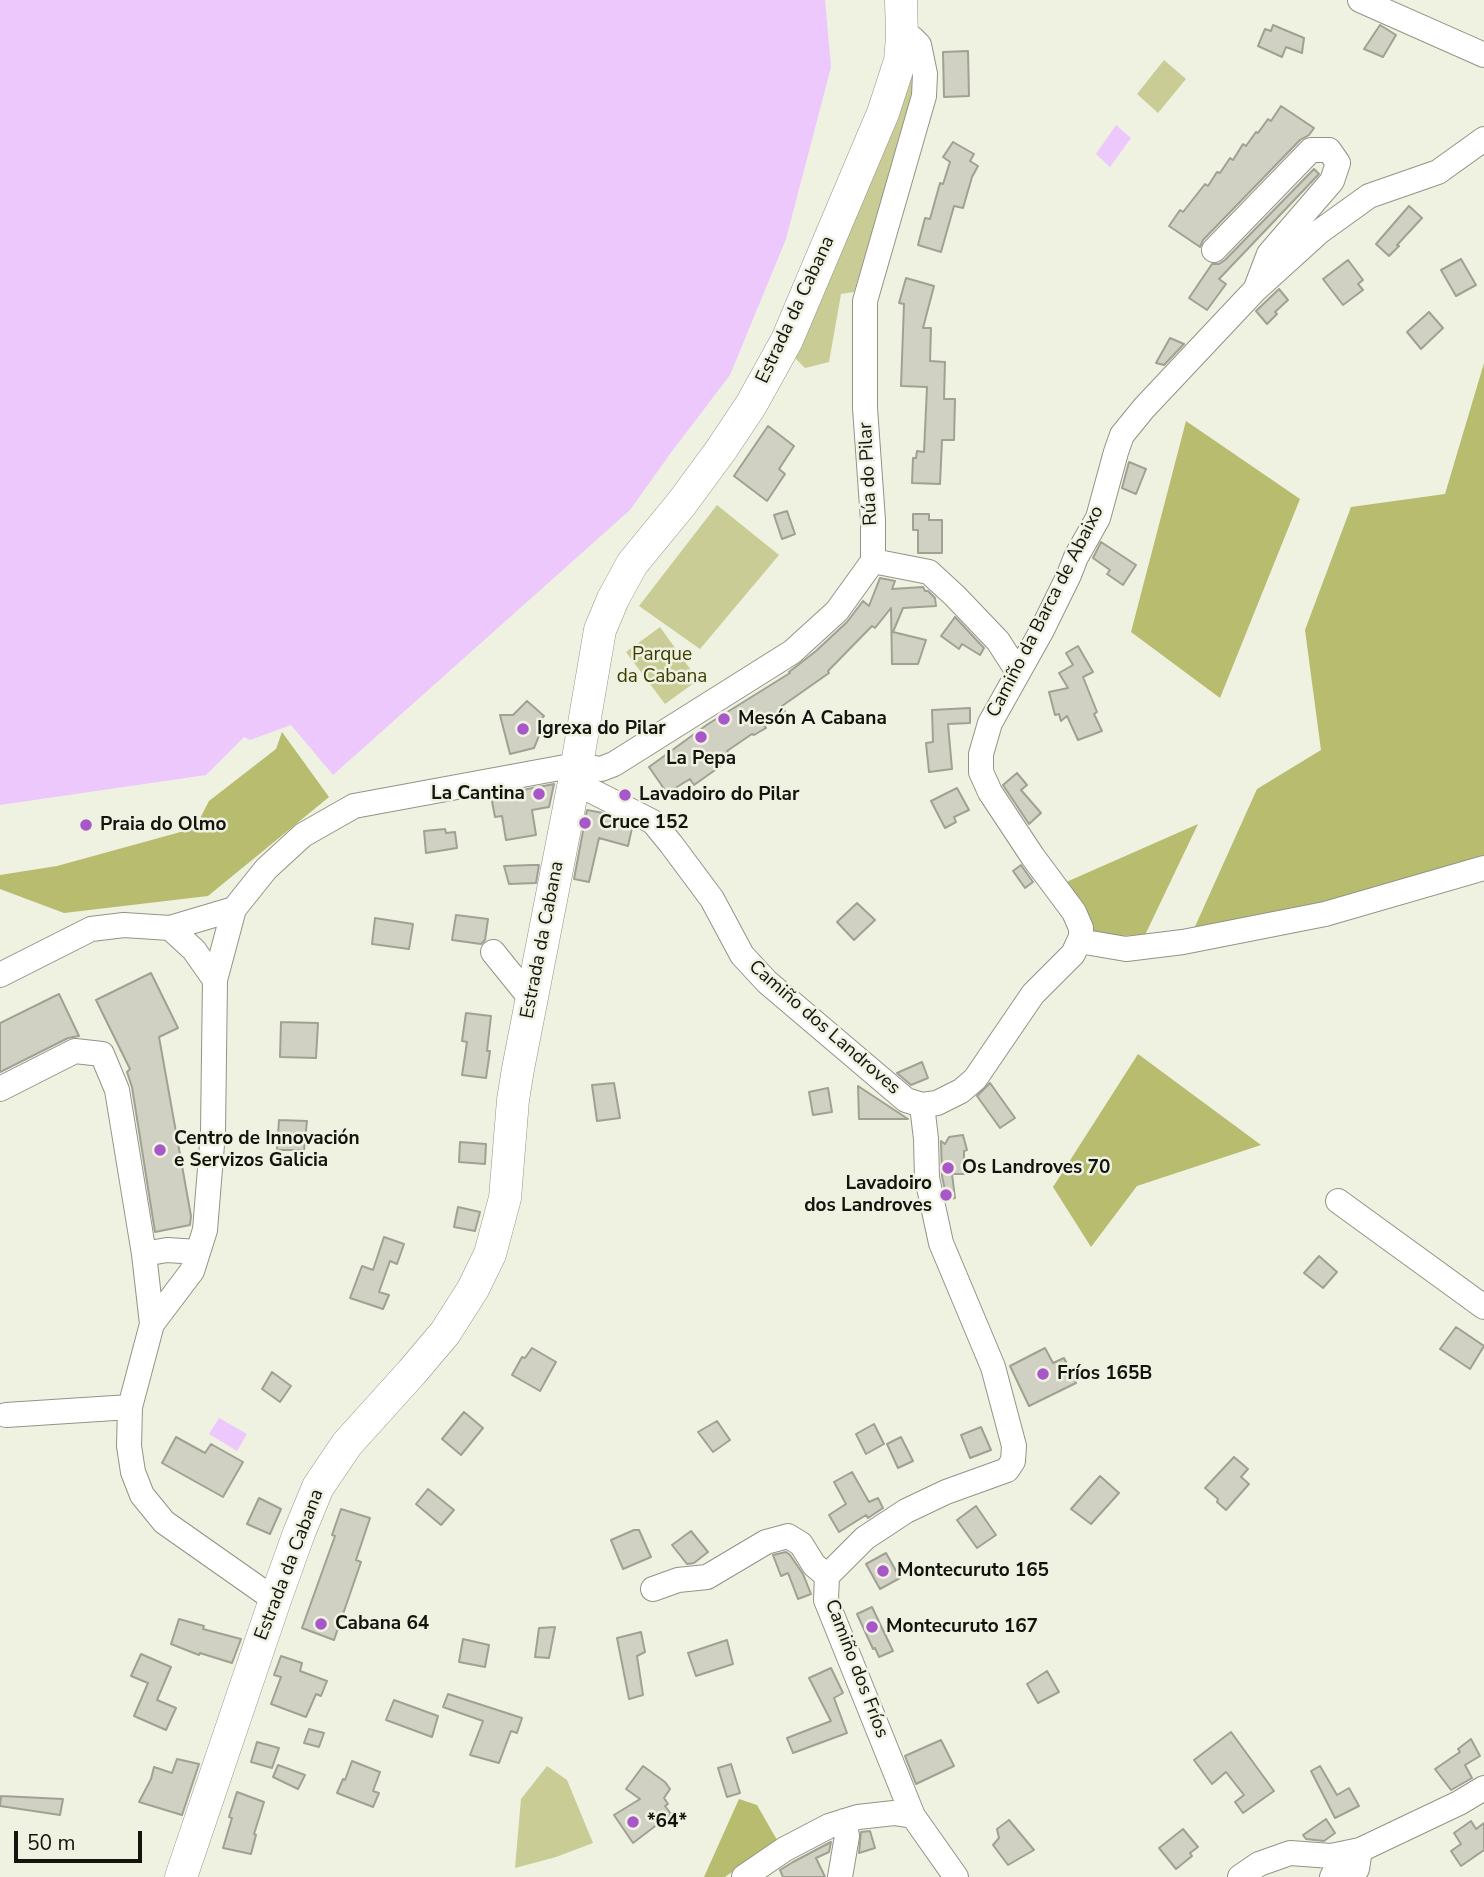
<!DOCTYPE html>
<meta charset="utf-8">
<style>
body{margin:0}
#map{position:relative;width:1484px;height:1877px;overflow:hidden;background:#eff1e1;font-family:"Nunito Sans",sans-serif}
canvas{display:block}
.scale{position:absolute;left:14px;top:1831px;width:128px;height:32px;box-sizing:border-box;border:4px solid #14140f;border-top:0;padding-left:9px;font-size:21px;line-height:24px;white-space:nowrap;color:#14140f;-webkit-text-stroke:5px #eff1e1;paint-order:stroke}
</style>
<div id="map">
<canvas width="1484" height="1877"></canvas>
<div class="scale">50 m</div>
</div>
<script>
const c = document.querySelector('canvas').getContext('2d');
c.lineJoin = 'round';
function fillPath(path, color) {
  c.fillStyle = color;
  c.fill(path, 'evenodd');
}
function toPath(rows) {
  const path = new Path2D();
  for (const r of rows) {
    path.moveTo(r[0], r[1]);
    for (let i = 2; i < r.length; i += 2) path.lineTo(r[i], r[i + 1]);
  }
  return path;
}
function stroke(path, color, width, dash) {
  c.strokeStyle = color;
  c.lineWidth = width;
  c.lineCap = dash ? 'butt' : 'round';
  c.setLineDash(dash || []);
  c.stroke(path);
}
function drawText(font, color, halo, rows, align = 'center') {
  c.font = font + ' "Nunito Sans",sans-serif';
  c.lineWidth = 5;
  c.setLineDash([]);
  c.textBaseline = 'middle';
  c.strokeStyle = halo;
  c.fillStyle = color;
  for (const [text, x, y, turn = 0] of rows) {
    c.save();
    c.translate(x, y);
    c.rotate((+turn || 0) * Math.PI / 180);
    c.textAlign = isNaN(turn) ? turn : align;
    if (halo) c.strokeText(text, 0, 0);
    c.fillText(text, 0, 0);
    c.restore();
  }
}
const green = toPath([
 [908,58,919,78,854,292,841,294,829,362,805,368,789,352],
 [1164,60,1186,79,1158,113,1137,94],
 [717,505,779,555,700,649,639,606],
 [660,627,698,680,665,704,626,652],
 [547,1766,567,1780,593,1843,556,1857,515,1868,521,1799]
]);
const forest = toPath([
 [1484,363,1484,875,1193,931,1257,789,1321,750,1305,630,1351,507,1445,494],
 [1186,421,1300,499,1220,698,1131,632],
 [282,732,329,797,208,896,64,913,0,889,0,875,57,866,195,828,209,801,276,749],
 [1198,824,1145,935,1091,937,1064,883],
 [1138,1054,1261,1145,1137,1186,1091,1247,1053,1187],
 [739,1799,757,1805,777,1840,725,1877,704,1877]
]);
const water = toPath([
 [0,0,825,0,831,67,786,239,730,375,670,454,630,510,333,775,291,725,250,740,244,737,206,775,0,805],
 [1116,125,1131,138,1110,167,1096,154],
 [219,1418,247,1434,237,1451,209,1434]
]);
const building = toPath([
 [1273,25,1304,38,1302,53,1286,47,1282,57,1258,46,1265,29,1271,31,1273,25],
 [1380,25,1396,35,1383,57,1364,49,1380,25],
 [968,51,969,96,944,97,943,52,968,51],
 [1281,106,1314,128,1309,135,1300,140,1203,240,1200,247,1169,226,1180,210,1183,212,1205,184,1208,186,1217,172,1220,173,1230,158,1233,160,1243,144,1246,146,1256,132,1258,133,1268,119,1271,121,1281,106],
 [953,142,974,154,970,161,978,166,972,177,963,208,954,206,941,252,918,245,925,218,930,219,940,183,943,184,950,162,943,157,953,142],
 [1314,169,1319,174,1219,279,1226,284,1207,310,1189,298,1212,264,1219,264,1225,260,1314,169],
 [1409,206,1422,218,1397,245,1399,246,1389,256,1376,244,1409,206],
 [1461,259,1476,285,1456,296,1441,270,1461,259],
 [1348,260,1363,280,1358,284,1363,290,1343,305,1323,279,1348,260],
 [906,278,934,286,923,328,931,328,930,361,945,362,944,399,955,399,954,440,942,440,940,484,912,483,913,458,916,458,917,451,924,452,927,387,901,386,904,304,899,303,906,278],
 [1279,289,1288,300,1275,312,1277,314,1267,324,1256,311,1279,289],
 [1429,312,1443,328,1421,349,1407,332,1429,312],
 [1170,338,1184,344,1164,365,1156,363,1170,338],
 [768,426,794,446,779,469,785,474,767,501,734,476,768,426],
 [1129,462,1146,469,1136,494,1122,488,1129,462],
 [787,511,795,534,782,539,774,515,787,511],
 [913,514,929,514,929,520,942,520,942,553,918,553,918,530,913,530,913,514],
 [1101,542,1136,565,1123,585,1107,574,1110,570,1093,558,1101,542],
 [880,578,895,581,892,589,923,587,925,591,928,591,935,598,936,606,903,608,893,632,926,640,918,664,892,664,891,608,875,628,872,626,828,671,829,673,782,706,785,711,762,722,766,728,754,735,752,734,727,751,732,758,694,785,690,779,667,793,649,767,708,724,790,673,789,672,816,651,847,622,863,601,869,606,880,578],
 [955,617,984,648,980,655,962,644,959,649,941,636,955,617],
 [1078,646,1093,672,1083,677,1097,712,1094,714,1102,731,1078,740,1067,716,1061,721,1059,714,1055,715,1049,692,1068,688,1059,673,1073,665,1066,653,1078,646],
 [527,701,544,716,537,723,543,726,534,748,510,754,500,715,513,715,527,701],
 [970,708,970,723,948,724,952,769,929,772,926,743,933,742,932,710,970,708],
 [1017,773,1027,785,1021,790,1041,813,1029,824,1003,785,1017,773],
 [554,784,549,807,532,810,536,835,506,840,502,816,495,817,491,796,554,784],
 [957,788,969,810,954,817,956,822,945,828,931,801,957,788],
 [587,810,603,813,632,828,628,846,599,838,589,882,574,879,587,810],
 [445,829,446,833,455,832,457,848,426,853,424,831,445,829],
 [532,865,539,865,536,883,509,884,504,866,532,865],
 [1021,865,1033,882,1025,888,1013,871,1021,865],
 [857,903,875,920,854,940,837,922,857,903],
 [456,915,488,919,485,940,481,944,452,940,456,915],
 [375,918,413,924,409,949,372,944,375,918],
 [151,973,178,1028,159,1037,191,1216,190,1225,155,1232,132,1087,127,1072,130,1069,96,1000,151,973],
 [59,994,79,1036,68,1038,0,1072,0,1023,59,994],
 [466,1013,491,1016,487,1051,490,1051,486,1078,462,1075,467,1042,462,1041,466,1013],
 [281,1022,318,1023,316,1058,280,1057,281,1022],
 [922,1062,928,1078,911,1085,897,1073,922,1062],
 [614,1083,620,1118,597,1121,592,1085,614,1083],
 [990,1083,1015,1118,1000,1128,977,1096,990,1083],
 [858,1086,908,1119,859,1119,858,1086],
 [828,1088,832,1112,813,1115,809,1092,828,1088],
 [279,1120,307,1121,304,1150,277,1150,279,1120],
 [963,1135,967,1150,964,1151,964,1174,952,1174,955,1198,947,1200,942,1176,941,1141,945,1144,949,1137,963,1135],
 [460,1142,486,1144,485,1164,459,1162,460,1142],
 [458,1207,480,1212,475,1231,454,1227,458,1207],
 [384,1237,404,1244,397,1264,390,1261,379,1292,389,1295,383,1309,350,1298,362,1266,373,1270,384,1237],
 [1319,1256,1337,1272,1323,1288,1304,1273,1319,1256],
 [1456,1327,1484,1346,1470,1369,1440,1349,1456,1327],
 [532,1348,556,1362,540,1391,512,1375,522,1357,525,1358,532,1348],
 [1045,1348,1053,1363,1064,1358,1076,1383,1029,1406,1010,1366,1045,1348],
 [272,1372,291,1386,280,1402,262,1389,272,1372],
 [464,1412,483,1428,461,1455,442,1439,464,1412],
 [717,1421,730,1440,713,1452,698,1432,717,1421],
 [874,1424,884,1444,866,1454,856,1434,874,1424],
 [981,1427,991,1450,970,1458,961,1435,981,1427],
 [176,1437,205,1453,211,1444,243,1462,223,1497,162,1463,176,1437],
 [901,1437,913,1461,898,1468,887,1444,901,1437],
 [1234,1457,1248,1469,1241,1477,1249,1484,1226,1510,1217,1502,1218,1499,1205,1488,1234,1457],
 [852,1472,869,1502,878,1498,883,1508,868,1518,866,1515,839,1532,829,1515,846,1504,834,1482,852,1472],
 [1100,1476,1119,1493,1091,1524,1071,1509,1100,1476],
 [428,1489,454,1510,441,1525,416,1504,428,1489],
 [259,1498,281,1509,270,1534,247,1524,259,1498],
 [976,1506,996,1535,977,1548,957,1520,976,1506],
 [341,1509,370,1518,356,1560,361,1562,334,1640,302,1628,335,1536,332,1535,341,1509],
 [634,1530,639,1530,651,1557,623,1569,611,1540,634,1530],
 [691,1531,708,1552,694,1563,687,1564,672,1545,691,1531],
 [786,1552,790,1555,803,1574,811,1594,798,1599,788,1573,781,1576,773,1555,786,1552],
 [886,1553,900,1578,880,1589,866,1564,886,1553],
 [872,1607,893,1651,879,1657,875,1648,873,1649,857,1614,872,1607],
 [179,1619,204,1626,203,1629,241,1639,232,1663,200,1653,199,1655,171,1644,179,1619],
 [555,1627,549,1658,535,1657,539,1628,555,1627],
 [641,1632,645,1652,637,1656,643,1695,629,1699,617,1638,641,1632],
 [463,1639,489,1645,485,1667,459,1662,463,1639],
 [727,1640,733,1664,696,1676,688,1653,727,1640],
 [141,1654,171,1667,157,1700,176,1708,166,1730,134,1716,148,1683,131,1676,141,1654],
 [281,1656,302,1663,300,1671,327,1681,321,1696,316,1694,306,1717,271,1704,281,1677,274,1675,281,1656],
 [831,1668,843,1693,834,1698,847,1733,793,1753,787,1738,831,1721,809,1678,831,1668],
 [1047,1671,1059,1692,1038,1703,1027,1684,1047,1671],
 [448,1694,522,1718,517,1733,511,1731,499,1763,470,1755,483,1721,443,1707,448,1694],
 [394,1700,438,1716,432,1737,386,1720,394,1700],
 [309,1729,324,1733,319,1747,304,1743,309,1729],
 [1231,1732,1274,1791,1243,1813,1235,1802,1244,1795,1226,1772,1212,1784,1194,1760,1231,1732],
 [1471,1739,1480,1756,1465,1765,1472,1778,1451,1790,1435,1769,1460,1752,1458,1749,1471,1739],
 [941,1740,954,1766,916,1784,905,1756,941,1740],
 [257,1742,279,1748,272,1768,251,1762,257,1742],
 [177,1759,199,1764,182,1815,139,1802,151,1779,154,1767,172,1773,177,1759],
 [352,1761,380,1772,373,1791,379,1793,373,1807,337,1793,343,1779,345,1780,352,1761],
 [731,1764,740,1793,727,1797,718,1768,731,1764],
 [278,1765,305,1775,298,1789,273,1777,278,1765],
 [643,1766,665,1782,670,1789,664,1798,668,1804,665,1806,671,1814,633,1843,614,1815,640,1799,626,1789,643,1766],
 [1320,1766,1337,1795,1349,1788,1359,1806,1335,1818,1311,1771,1320,1766],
 [237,1792,264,1802,254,1834,256,1835,251,1854,223,1848,232,1818,229,1817,237,1792],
 [1,1796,63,1799,60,1815,0,1806,1,1796],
 [1326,1819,1335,1833,1324,1841,1306,1839,1303,1835,1326,1819],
 [1009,1820,1034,1850,1008,1865,993,1845,999,1838,997,1829,1009,1820],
 [1471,1821,1476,1829,1484,1823,1484,1850,1461,1866,1451,1851,1461,1844,1454,1833,1471,1821],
 [1183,1829,1198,1847,1190,1853,1192,1856,1176,1869,1159,1848,1183,1829],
 [870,1831,875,1848,859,1853,861,1832,870,1831],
 [831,1842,829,1852,816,1858,825,1877,783,1877,780,1870,793,1862,831,1842]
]);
const minor = toPath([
 [1360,0,1484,55],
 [1214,250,1311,150,1329,150,1338,163,1332,181,1269,254,1256,288],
 [873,561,929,572,955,596,998,641,1018,672],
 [574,782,653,822,671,844,712,899,742,955,767,982,906,1100,922,1105,937,1103,961,1091,975,1079,1033,994,1073,954,1081,937,1081,928,1074,912,1033,857,990,792,981,772,981,754,990,723,1041,632,1069,575,1076,557,1098,518,1116,452,1122,435,1144,408,1255,290,1319,232,1369,196,1438,172,1484,139],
 [170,928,194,950,215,980],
 [1079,941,1126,949,1183,942,1325,914,1484,868],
 [493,952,531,999],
 [0,975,91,929,124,925,170,928,234,909],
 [0,1089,75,1051,102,1054,117,1090,144,1254,152,1324],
 [1338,1201,1484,1307],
 [144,1254,167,1250,198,1252],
 [6,1415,130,1407],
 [653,1589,678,1580,707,1577,766,1542,788,1536,801,1544,814,1565,827,1576],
 [275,1600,164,1522,142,1495,133,1472,129,1446,130,1407,152,1324,192,1271,205,1230,213,1132,215,980,234,909,266,869,303,835,354,806,576,765,601,769,614,764,792,652,837,611,873,561,873,520,865,408,865,301,924,96,925,74,919,45,912,38,902,37],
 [913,1816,956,1877],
 [744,1877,785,1849,829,1826,858,1817,894,1813,913,1816,826,1600,827,1576,865,1538,906,1511,946,1492,1007,1470,1013,1461,1014,1446,993,1367,941,1243,927,1178,926,1139,922,1105],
 [840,1877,847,1836,844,1821],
 [1240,1877,1259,1864,1290,1853,1331,1856,1360,1850,1459,1803,1484,1788],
 [1332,1877,1334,1873,1357,1869,1360,1850]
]);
const major = toPath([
 [181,1877,275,1600,299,1533,318,1487,347,1444,412,1372,445,1333,473,1289,490,1254,505,1198,513,1100,518,1069,574,782,600,630,613,599,632,564,682,503,721,450,751,405,787,340,883,113,900,61,902,37,901,0]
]);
const markers = [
 [724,719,7,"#a757c8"],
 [523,729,7,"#a757c8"],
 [701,737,7,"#a757c8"],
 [539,794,7,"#a757c8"],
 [625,795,7,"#a757c8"],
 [585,823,7,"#a757c8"],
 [86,825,7,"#a757c8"],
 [160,1150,7,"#a757c8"],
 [948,1168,7,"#a757c8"],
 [946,1195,7,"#a757c8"],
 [1043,1374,7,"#a757c8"],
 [883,1571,7,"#a757c8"],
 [321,1624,7,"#a757c8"],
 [872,1627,7,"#a757c8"],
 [633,1822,7,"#a757c8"]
];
const streetNames = [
 ["Estrada da Cabana",796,310,-65],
 ["Rúa do Pilar",869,474,-93],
 ["Camiño da Barca de Abaixo",1046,612,-63],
 ["Estrada da Cabana",543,940,-79],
 ["Camiño dos Landroves",824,1028,41],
 ["Estrada da Cabana",290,1565,-69],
 ["Camiño dos Fríos",856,1669,69]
];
const parkNames = [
 ["Parque",662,655],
 ["da Cabana",662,677]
];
const poiNames = [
 ["Mesón A Cabana",738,719],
 ["Igrexa do Pilar",537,729],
 ["La Pepa",701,759,"center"],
 ["La Cantina",525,794,"right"],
 ["Lavadoiro do Pilar",639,795],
 ["Cruce 152",599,823],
 ["Praia do Olmo",100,825],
 ["Centro de Innovación",174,1139],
 ["e Servizos Galicia",174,1161],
 ["Os Landroves 70",962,1168],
 ["Lavadoiro",932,1184,"right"],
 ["dos Landroves",932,1206,"right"],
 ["Fríos 165B",1057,1374],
 ["Montecuruto 165",897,1571],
 ["Cabana 64",335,1624],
 ["Montecuruto 167",886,1627],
 ["*64*",647,1822]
];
fillPath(green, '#c9cd95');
fillPath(forest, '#b8bc6f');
fillPath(water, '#ecc8fd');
fillPath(building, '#d0d1c2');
stroke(building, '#a0a193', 2);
stroke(minor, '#939486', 26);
stroke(major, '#939486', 33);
stroke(minor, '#fff', 24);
stroke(major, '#fff', 32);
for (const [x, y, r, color] of markers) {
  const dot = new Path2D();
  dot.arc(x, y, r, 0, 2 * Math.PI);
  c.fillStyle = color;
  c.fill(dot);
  stroke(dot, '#eff1e1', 2.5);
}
drawText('19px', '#14140f', '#eff1e1', streetNames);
drawText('19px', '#3c3d00', '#eff1e1', parkNames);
drawText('bold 19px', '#14140f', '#eff1e1', poiNames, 'left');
</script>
